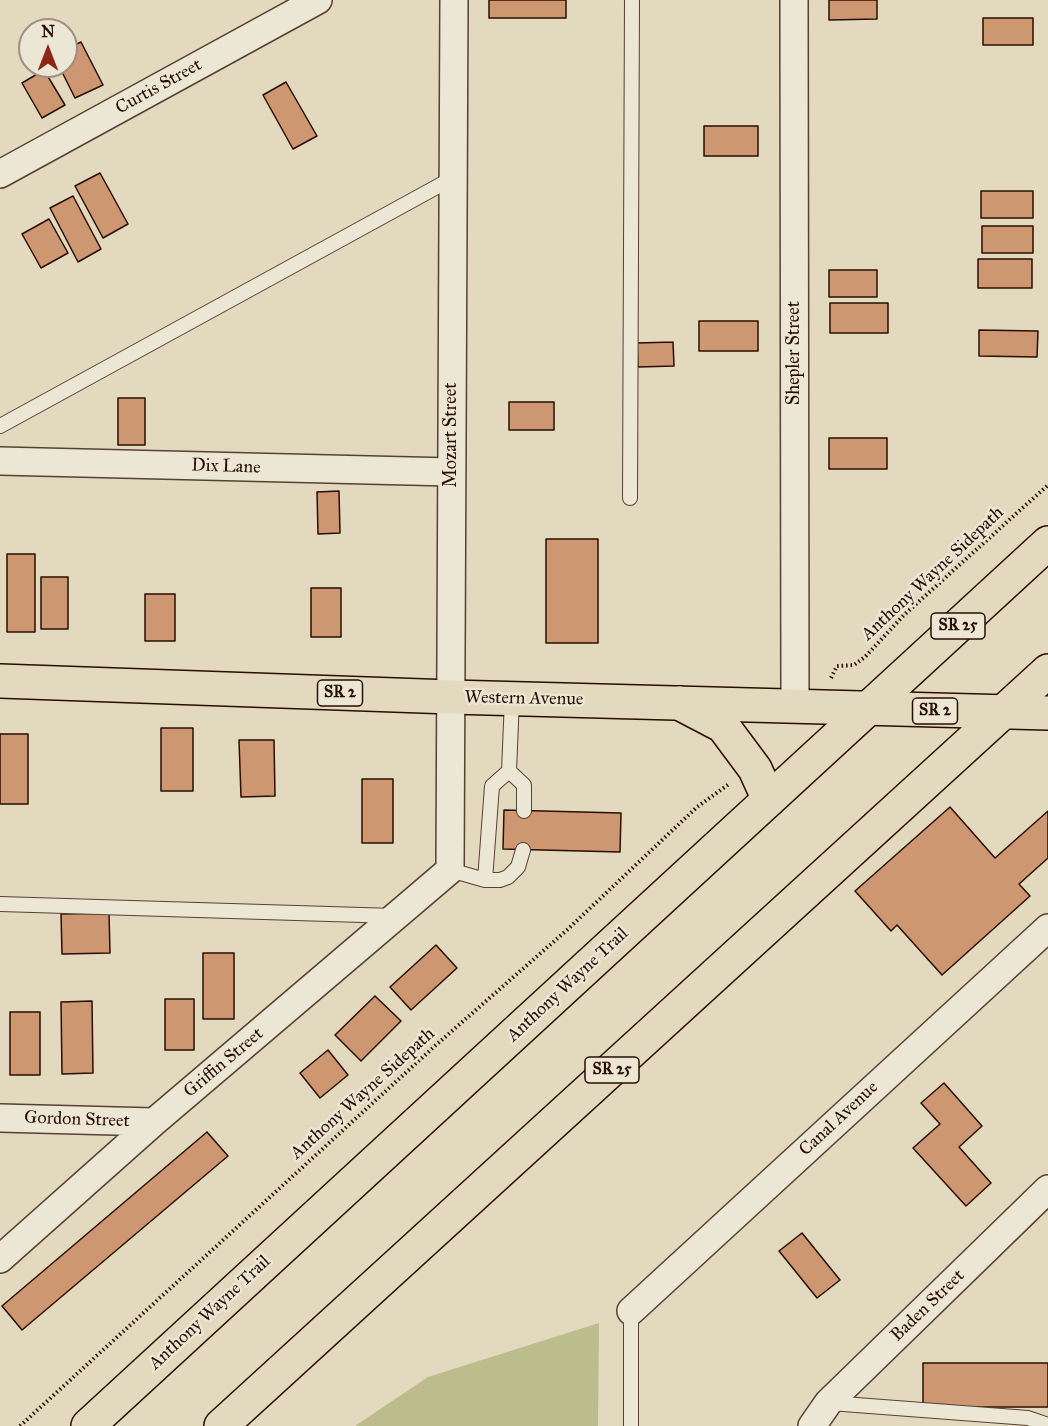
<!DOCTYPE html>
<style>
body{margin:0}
#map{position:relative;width:1048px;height:1426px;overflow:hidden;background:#e2d9bf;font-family:"IM FELL Great Primer",serif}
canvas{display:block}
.north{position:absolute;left:18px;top:18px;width:60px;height:60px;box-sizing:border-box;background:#ece6d5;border:2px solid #9e9080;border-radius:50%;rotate:0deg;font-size:16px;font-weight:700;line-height:24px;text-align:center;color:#290e00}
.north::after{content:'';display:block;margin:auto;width:21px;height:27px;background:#8f2418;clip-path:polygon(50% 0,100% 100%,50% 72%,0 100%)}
</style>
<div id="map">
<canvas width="1048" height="1426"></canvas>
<div class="north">N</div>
</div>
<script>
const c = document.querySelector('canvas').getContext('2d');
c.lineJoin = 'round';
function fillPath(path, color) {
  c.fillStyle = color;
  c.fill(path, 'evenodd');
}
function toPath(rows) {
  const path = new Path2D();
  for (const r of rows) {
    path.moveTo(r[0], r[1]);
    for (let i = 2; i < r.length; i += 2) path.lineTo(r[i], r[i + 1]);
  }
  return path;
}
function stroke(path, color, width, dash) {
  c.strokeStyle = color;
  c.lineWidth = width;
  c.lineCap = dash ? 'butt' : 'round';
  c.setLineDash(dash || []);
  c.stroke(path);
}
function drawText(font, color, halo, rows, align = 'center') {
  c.font = font + ' "IM FELL Great Primer",serif';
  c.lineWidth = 5;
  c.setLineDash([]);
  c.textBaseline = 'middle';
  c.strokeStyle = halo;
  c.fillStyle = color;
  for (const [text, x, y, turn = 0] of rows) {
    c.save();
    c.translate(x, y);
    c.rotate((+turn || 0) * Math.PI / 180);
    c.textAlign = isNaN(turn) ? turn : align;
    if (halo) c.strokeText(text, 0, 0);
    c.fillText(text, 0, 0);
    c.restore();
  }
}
const green = toPath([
 [599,1323,598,1426,355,1426,428,1377]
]);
const building = toPath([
 [489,0,566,0,566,18,489,18,489,0],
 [829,0,877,0,877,19,829,20,829,0],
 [983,18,1033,18,1033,45,983,45,983,18],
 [81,42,103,85,75,98,59,66,66,66,66,49,81,42],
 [44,70,65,105,42,118,22,83,44,70],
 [286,82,317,136,293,149,263,95,286,82],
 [704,126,758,126,758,156,704,156,704,126],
 [100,173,128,224,103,238,75,186,100,173],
 [981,191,1033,191,1033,218,981,218,981,191],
 [73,196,101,249,78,262,50,208,73,196],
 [49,219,68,253,41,268,22,234,49,219],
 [982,226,1033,226,1033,253,982,253,982,226],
 [978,259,1032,259,1032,288,978,288,978,259],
 [829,270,877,270,877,297,829,297,829,270],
 [830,303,888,303,888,333,830,333,830,303],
 [699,321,758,321,758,351,699,351,699,321],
 [979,330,1038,331,1037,357,979,356,979,330],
 [673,342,674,366,638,367,637,343,673,342],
 [118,398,145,398,145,445,118,445,118,398],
 [509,402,554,402,554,430,509,430,509,402],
 [829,438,887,438,887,469,829,469,829,438],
 [339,491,340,533,318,534,317,492,339,491],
 [546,539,598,539,598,643,546,643,546,539],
 [7,554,35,554,35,632,7,632,7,554],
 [41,577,68,577,68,629,41,629,41,577],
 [311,588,341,588,341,637,311,637,311,588],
 [145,594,175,594,175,641,145,641,145,594],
 [161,728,193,728,193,791,161,791,161,728],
 [0,734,28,734,28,804,0,804,0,734],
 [239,740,274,740,275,796,241,797,239,740],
 [362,779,393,779,393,843,362,843,362,779],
 [950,807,995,858,1048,811,1048,858,1019,884,1030,896,942,975,897,925,891,931,855,891,950,807],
 [504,810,621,813,620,852,503,849,504,810],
 [109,913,110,953,62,954,61,914,109,913],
 [436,945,457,968,411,1010,390,987,436,945],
 [203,953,234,953,234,1019,203,1019,203,953],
 [375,996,401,1021,361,1061,335,1035,375,996],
 [165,999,194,999,194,1050,165,1050,165,999],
 [92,1001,93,1073,62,1074,61,1002,92,1001],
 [10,1012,40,1012,40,1075,10,1075,10,1012],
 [328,1050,348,1075,320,1098,300,1073,328,1050],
 [944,1083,982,1126,959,1147,991,1183,966,1206,913,1148,940,1124,921,1103,944,1083],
 [207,1132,228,1156,22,1330,2,1306,207,1132],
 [802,1233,840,1280,817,1298,779,1251,802,1233],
 [923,1363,1048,1363,1048,1407,923,1407,923,1363]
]);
const path = toPath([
 [831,678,837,666,854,665,865,657,904,615,1048,485],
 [20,1426,436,1045,567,930,697,807,729,784]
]);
const lane = toPath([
 [0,426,453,178],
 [630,498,632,0],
 [509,771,512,699],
 [523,850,518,867,508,877,500,880,485,880,492,786,509,771,524,785,524,811],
 [450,870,485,880],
 [0,904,395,916],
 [631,1311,631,1426],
 [830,1403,1028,1418,1048,1425]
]);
const street = toPath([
 [794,0,795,706],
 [0,174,318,0],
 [0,461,451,472],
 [0,1118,154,1122],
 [0,1259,154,1122,450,870,454,0],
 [631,1311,1048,928],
 [812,1426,828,1403,1048,1189]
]);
const primary = toPath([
 [0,681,451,697,1048,713]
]);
const highway = toPath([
 [679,703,723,726,755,769,769,800],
 [88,1426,1048,543],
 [221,1426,1048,671]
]);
const shields = [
 [958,626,54],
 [340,693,45],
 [935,711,45],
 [612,1070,54]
];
const shieldNames = [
 ["SR 25",958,626],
 ["SR 2",340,693],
 ["SR 2",935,711],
 ["SR 25",612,1070]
];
const streetNames = [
 ["Curtis Street",159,87,-29],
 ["Shepler Street",795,353,-90],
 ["Mozart Street",452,435,-90],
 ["Dix Lane",226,467,2],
 ["Anthony Wayne Sidepath",933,574,-43],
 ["Western Avenue",524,699,1],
 ["Anthony Wayne Trail",568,985,-43],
 ["Griffin Street",224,1063,-40],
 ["Anthony Wayne Sidepath",363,1094,-42],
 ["Canal Avenue",839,1119,-43],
 ["Gordon Street",77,1120,2],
 ["Baden Street",928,1306,-44],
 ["Anthony Wayne Trail",210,1313,-43]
];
fillPath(green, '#bbbd8d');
fillPath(building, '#cd9871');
stroke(building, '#290e00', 1.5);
stroke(lane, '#574130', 16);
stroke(street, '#574130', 30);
stroke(primary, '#290e00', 36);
stroke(highway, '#290e00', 36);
stroke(path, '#290e00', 4, [1.5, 3]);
stroke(lane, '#ece6d5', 14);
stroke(street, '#ece6d5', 27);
stroke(primary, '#e2d9bf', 33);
stroke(highway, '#e2d9bf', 33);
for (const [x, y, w] of shields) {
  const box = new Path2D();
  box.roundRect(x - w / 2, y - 13, w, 26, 4.5);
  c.fillStyle = '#ece6d5';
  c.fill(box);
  stroke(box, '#290e00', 1.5);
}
drawText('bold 16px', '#290e00', null, shieldNames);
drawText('18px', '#290e00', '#ece6d5', streetNames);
</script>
